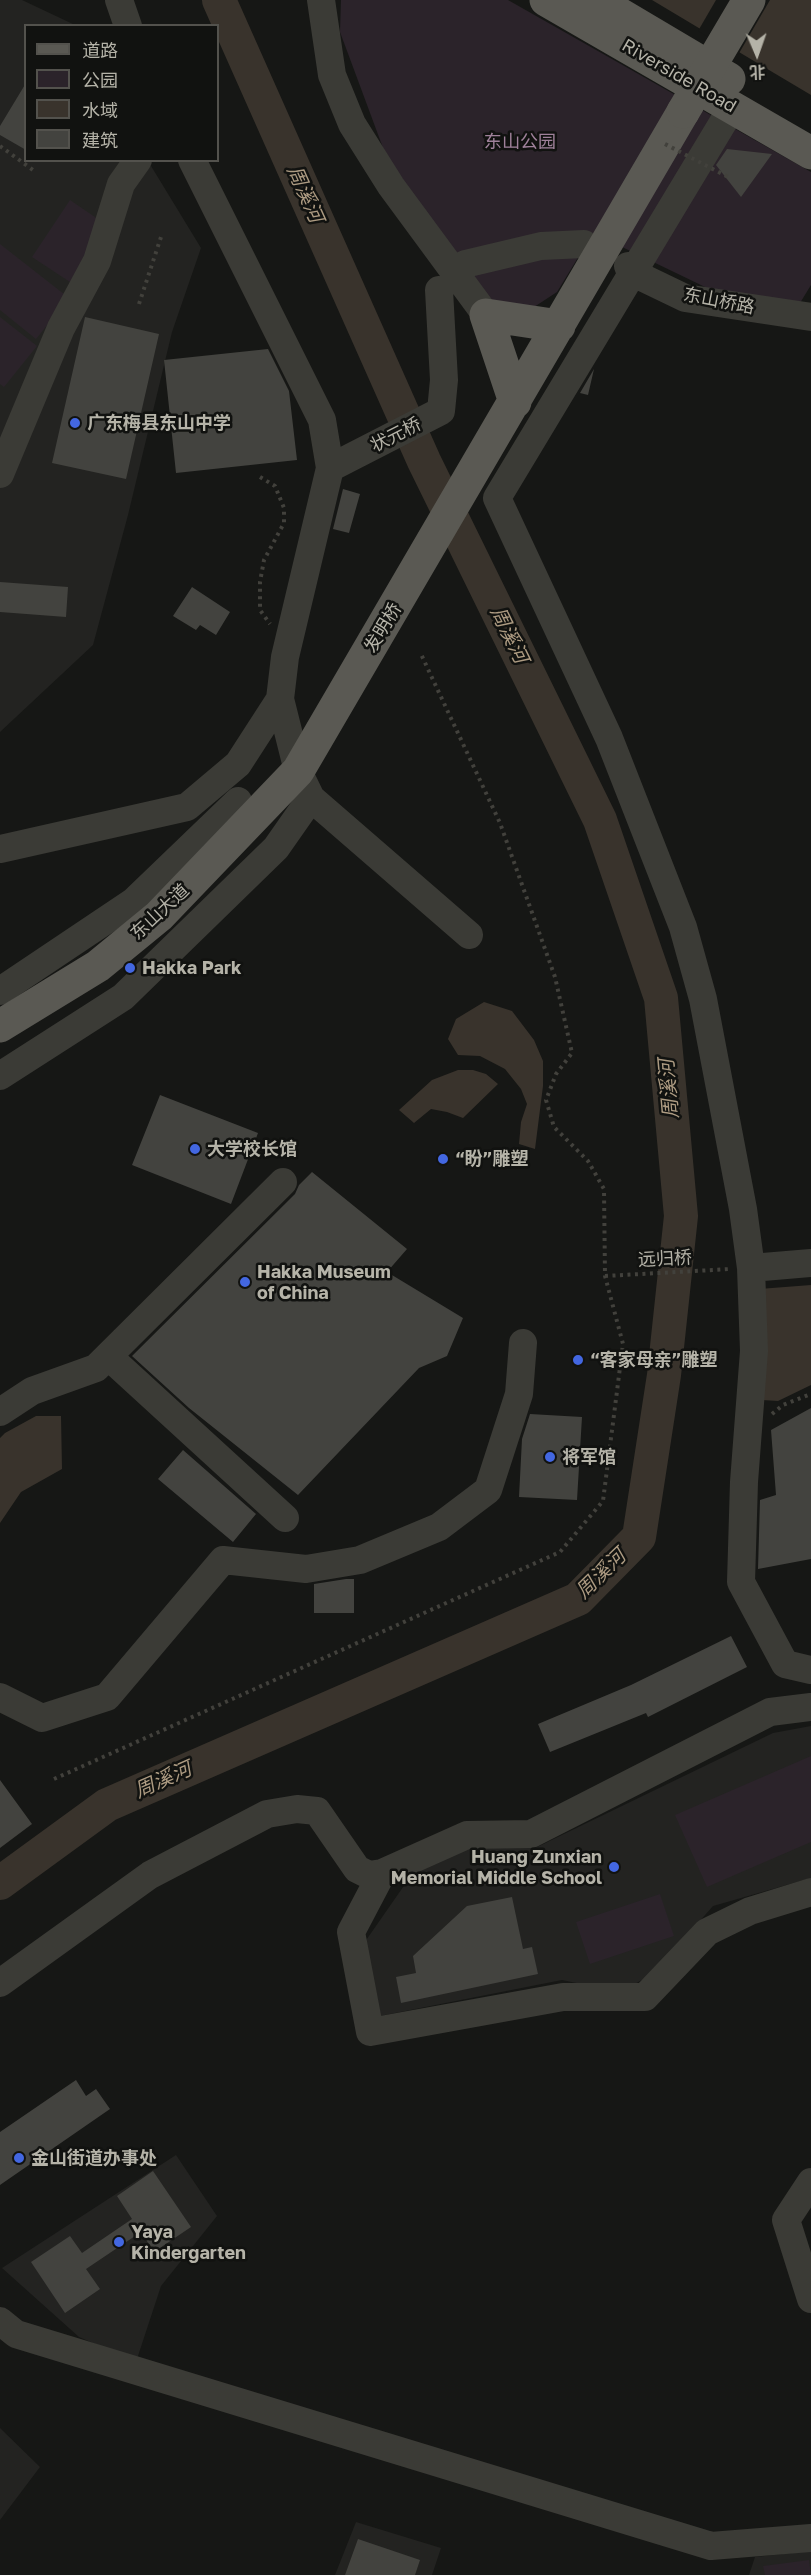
<!DOCTYPE html>
<meta charset="utf-8">
<style>
body{margin:0}
#map{position:relative;width:811px;height:2575px;overflow:hidden;background:#161715;font-family:"Golos Text","Noto Sans SC",sans-serif}
canvas{display:block}
.legend{position:absolute;left:24px;top:24px;width:195px;height:138px;box-sizing:border-box;background:#111210;border:2px solid #53524d;margin:0;padding:8px 10px;list-style:none;font-size:18px;color:#b5b3a8}
.legend li{display:flex;align-items:center;gap:12px;height:30px}
.legend b{width:30px;border:2px solid #53524d}
.north{position:absolute;left:727px;top:24px;width:60px;height:60px;-webkit-text-stroke:4px #111210;paint-order:stroke;rotate:178deg;font-size:16px;font-weight:700;line-height:24px;text-align:center;color:#b5b3a8}
.north::after{content:'';display:block;margin:auto;width:21px;height:27px;background:#b5b3a8;clip-path:polygon(50% 0,100% 100%,50% 72%,0 100%)}
</style>
<div id="map">
<canvas width="811" height="2575"></canvas>
<ul class="legend">
<li><b style="height:8px;background:#5a5953"></b>道路</li>
<li><b style="height:16px;background:#2b232a"></b>公园</li>
<li><b style="height:16px;background:#39332c"></b>水域</li>
<li><b style="height:16px;background:#43433f"></b>建筑</li>
</ul>
<div class="north">北</div>
</div>
<script>
const c = document.querySelector('canvas').getContext('2d');
c.lineJoin = 'round';
function fillPath(path, color) {
  c.fillStyle = color;
  c.fill(path, 'evenodd');
}
function toPath(rows) {
  const path = new Path2D();
  for (const r of rows) {
    path.moveTo(r[0], r[1]);
    for (let i = 2; i < r.length; i += 2) path.lineTo(r[i], r[i + 1]);
  }
  return path;
}
function stroke(path, color, width, dash) {
  c.strokeStyle = color;
  c.lineWidth = width;
  c.lineCap = dash ? 'butt' : 'round';
  c.setLineDash(dash || []);
  c.stroke(path);
}
function drawText(font, color, halo, rows, align = 'center') {
  c.font = font + ' "Golos Text","Noto Sans SC",sans-serif';
  c.lineWidth = 5;
  c.setLineDash([]);
  c.textBaseline = 'middle';
  c.strokeStyle = halo;
  c.fillStyle = color;
  for (const [text, x, y, turn = 0] of rows) {
    c.save();
    c.translate(x, y);
    c.rotate((+turn || 0) * Math.PI / 180);
    c.textAlign = isNaN(turn) ? turn : align;
    if (halo) c.strokeText(text, 0, 0);
    c.fillText(text, 0, 0);
    c.restore();
  }
}
const built = toPath([
 [0,0,22,0,75,25,26,26,26,160,148,161,201,248,172,332,128,515,93,645,0,732],
 [811,1726,811,1878,713,1906,653,1974,620,1992,562,1980,380,2016,362,1946,424,1857,499,1843,535,1848,773,1733],
 [176,2155,217,2216,161,2286,136,2362,79,2337,2,2268],
 [0,2428,40,2467,0,2520],
 [356,2522,441,2548,432,2575,335,2575],
 [811,2551,811,2575,749,2575,755,2557]
]);
const green = toPath([
 [341,0,508,0,811,172,811,285,786,326,593,233,557,292,525,313,492,307,386,156,340,32],
 [70,200,111,228,73,284,32,257],
 [0,244,69,298,36,339,0,310],
 [0,317,37,346,4,387,0,384],
 [811,1756,811,1842,707,1887,675,1815],
 [660,1894,674,1936,590,1964,576,1922],
 [809,2560,811,2575,765,2575,763,2566]
]);
const water = toPath([
 [652,0,811,0,811,95,774,73],
 [484,1002,512,1011,534,1040,543,1061,543,1086,535,1149,519,1144,521,1122,527,1104,521,1089,505,1069,480,1056,458,1055,448,1039,456,1019],
 [458,1070,473,1070,486,1074,498,1084,463,1118,447,1112,431,1109,414,1123,399,1110,432,1080],
 [811,1285,811,1385,778,1401,762,1400,759,1289],
 [36,1416,61,1416,62,1469,21,1492,0,1523,0,1438,5,1433]
]);
const pier = toPath([
 [716,0,770,0,738,55,698,31]
]);
const river = toPath([
 [0,1883,107,1805,578,1599,639,1537,664,1375,681,1216,661,998,600,820,424,461,219,0]
]);
const building = toPath([
 [26,83,26,150,0,135,0,126],
 [727,149,772,154,741,197,716,165],
 [85,317,159,334,126,479,52,463],
 [268,349,289,391,297,460,176,473,164,360],
 [594,369,588,395,580,393],
 [343,489,360,494,349,533,333,529],
 [0,582,68,587,66,617,0,612],
 [192,587,230,612,216,635,200,625,196,630,173,616],
 [160,1095,258,1133,231,1204,132,1165],
 [312,1172,407,1249,387,1272,463,1318,447,1356,419,1368,298,1495,189,1408,132,1356,295,1194,299,1185],
 [811,1408,811,1559,758,1569,760,1500,776,1495,771,1430],
 [530,1414,582,1417,577,1500,519,1497,522,1439],
 [183,1450,256,1514,233,1542,158,1479],
 [346,1579,354,1579,354,1613,314,1613,314,1584],
 [731,1636,747,1667,648,1717,646,1713,550,1752,538,1724,631,1685],
 [0,1780,32,1824,0,1848],
 [512,1897,523,1949,532,1947,538,1974,401,2003,396,1977,416,1973,413,1956,467,1906],
 [76,2080,86,2096,96,2089,110,2109,0,2185,0,2132],
 [153,2171,191,2227,154,2252,141,2232,86,2269,100,2289,65,2313,31,2262,70,2236,82,2253,132,2219,117,2196],
 [358,2539,420,2560,415,2575,345,2575]
]);
const path = toPath([
 [0,146,33,170],
 [139,304,161,237],
 [260,477,275,486,284,508,284,523,264,560,260,582,260,610,270,624],
 [605,1276,730,1269],
 [772,1414,783,1405,811,1394],
 [54,1779,560,1552,603,1501,623,1344,605,1276,604,1189,588,1161,554,1127,546,1100,556,1074,572,1053,555,977,500,823,420,652]
]);
const minor = toPath([
 [119,0,128,26],
 [321,0,332,75,352,124,391,186,486,315],
 [733,106,497,498,609,738,683,927,703,999,743,1209,751,1268,754,1351,744,1482,741,1582,785,1664,811,1670],
 [465,264,541,246,584,244],
 [628,266,631,272,685,298,811,317],
 [330,468,441,411,444,380,439,290],
 [0,474,61,328,97,261,121,184,138,160],
 [311,798,469,935],
 [0,849,187,807,238,764,280,699],
 [0,991,133,902,238,801],
 [0,1076,123,997,276,848,311,798,298,771,280,699,285,657,330,468,322,420,192,160],
 [751,1268,811,1263],
 [108,1356,285,1518],
 [0,1412,32,1391,96,1368,283,1182],
 [0,1697,42,1718,107,1697,223,1560,306,1569,360,1560,439,1527,488,1490,519,1394,523,1343],
 [382,1873,351,1932,370,2032,563,1997,645,1997,707,1932,750,1911,811,1892],
 [0,1983,150,1875,267,1814,297,1809,317,1811,357,1869,369,1875,382,1873,467,1835,531,1834,770,1712,811,1707],
 [811,2182,786,2220,811,2299],
 [0,2321,16,2334,711,2546,811,2538]
]);
const major = toPath([
 [546,0,811,153],
 [596,0,729,79],
 [515,402,486,315,559,326],
 [0,1026,98,966,159,916,298,771,683,112]
]);
const pathBridge = toPath([
 [665,144,728,177]
]);
const majorBridge = toPath([
 [683,112,749,0]
]);
const markers = [
 [75,423,6,"#4367e1"],
 [130,968,6,"#4367e1"],
 [195,1149,6,"#4367e1"],
 [443,1159,6,"#4367e1"],
 [245,1282,6,"#4367e1"],
 [578,1360,6,"#4367e1"],
 [550,1457,6,"#4367e1"],
 [614,1867,6,"#4367e1"],
 [19,2158,6,"#4367e1"],
 [119,2242,6,"#4367e1"]
];
const streetNames = [
 ["Riverside Road",679,76,30],
 ["东山桥路",719,301,11],
 ["状元桥",396,435,-27],
 ["发明桥",383,628,-59],
 ["东山大道",160,912,-43],
 ["远归桥",665,1259,-3]
];
const parkNames = [
 ["东山公园",520,142]
];
const poiNames = [
 ["广东梅县东山中学",87,423],
 ["Hakka Park",142,968],
 ["大学校长馆",207,1149],
 ["“盼”雕塑",455,1159],
 ["Hakka Museum",257,1272],
 ["of China",257,1293],
 ["“客家母亲”雕塑",590,1360],
 ["将军馆",562,1457],
 ["Huang Zunxian",602,1857,"right"],
 ["Memorial Middle School",602,1878,"right"],
 ["金山街道办事处",31,2158],
 ["Yaya",131,2232],
 ["Kindergarten",131,2253]
];
const waterNames = [
 ["周溪河",305,194,66],
 ["周溪河",509,635,64],
 ["周溪河",669,1089,-95],
 ["周溪河",601,1574,-44],
 ["周溪河",163,1780,-24]
];
fillPath(built, '#232321');
fillPath(green, '#2b232a');
fillPath(water, '#39332c');
fillPath(pier, '#161715');
stroke(river, '#39332c', 34);
fillPath(building, '#43433f');
stroke(path, '#42413c', 4, [3, 4.5]);
stroke(minor, '#3b3b36', 28);
stroke(major, '#5a5953', 33);
stroke(pathBridge, '#42413c', 4, [3, 4.5]);
stroke(majorBridge, '#5a5953', 33);
for (const [x, y, r, color] of markers) {
  const dot = new Path2D();
  dot.arc(x, y, r, 0, 2 * Math.PI);
  c.fillStyle = color;
  c.fill(dot);
  stroke(dot, '#111210', 2);
}
drawText('18px', '#b5b3a8', '#111210', streetNames);
drawText('18px', '#9f819a', '#111210', parkNames);
drawText('bold 18px', '#b5b3a8', '#111210', poiNames, 'left');
drawText('italic 20px', '#ad9b82', '#111210', waterNames);
</script>
